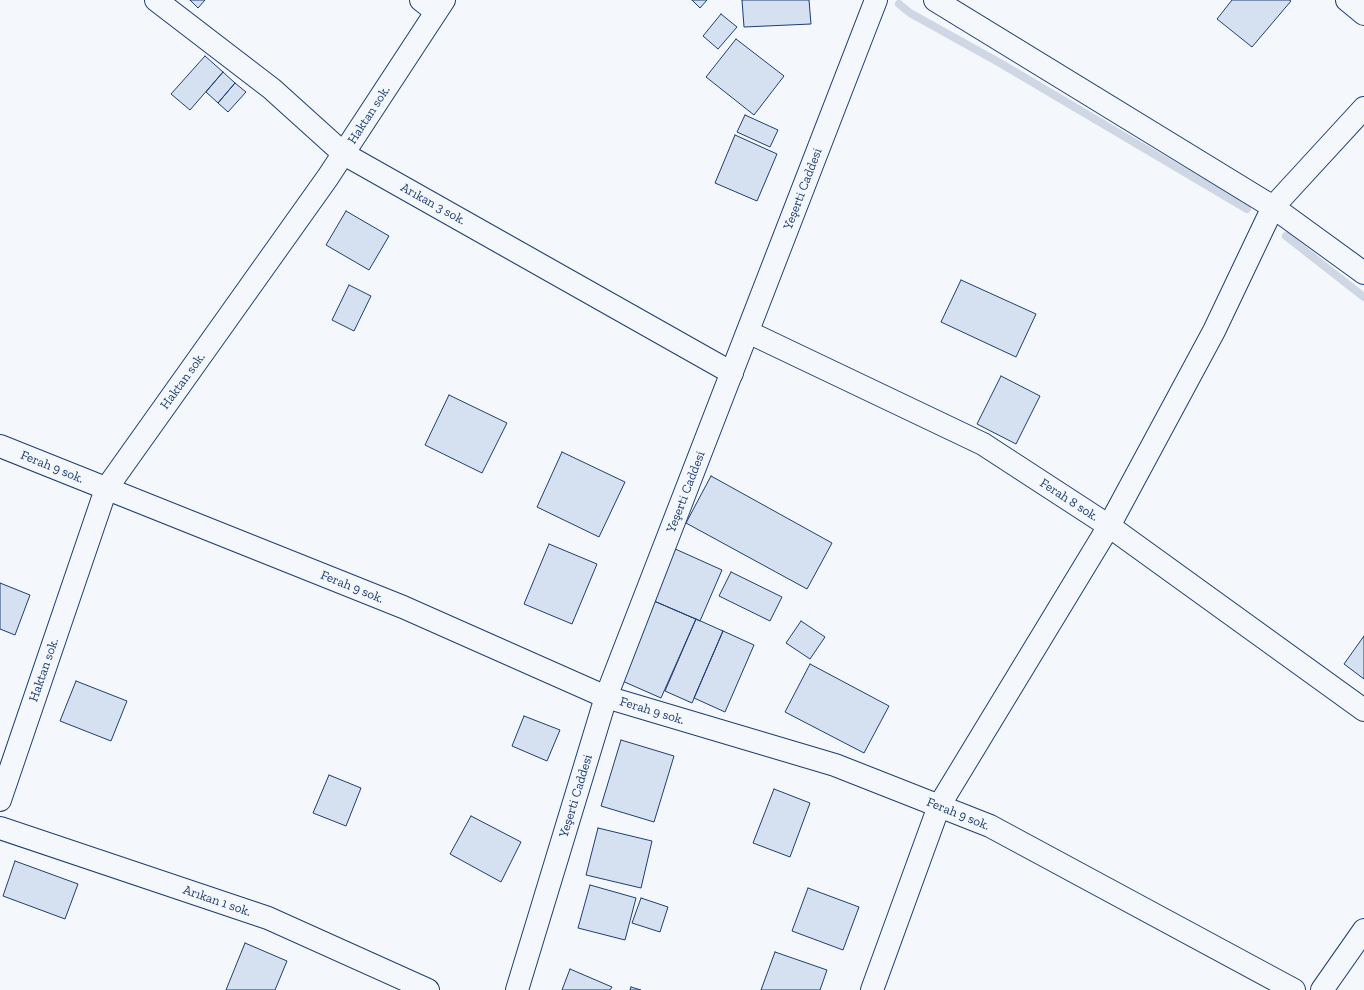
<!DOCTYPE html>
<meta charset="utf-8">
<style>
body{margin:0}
canvas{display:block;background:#f4f7fb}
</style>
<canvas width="1364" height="990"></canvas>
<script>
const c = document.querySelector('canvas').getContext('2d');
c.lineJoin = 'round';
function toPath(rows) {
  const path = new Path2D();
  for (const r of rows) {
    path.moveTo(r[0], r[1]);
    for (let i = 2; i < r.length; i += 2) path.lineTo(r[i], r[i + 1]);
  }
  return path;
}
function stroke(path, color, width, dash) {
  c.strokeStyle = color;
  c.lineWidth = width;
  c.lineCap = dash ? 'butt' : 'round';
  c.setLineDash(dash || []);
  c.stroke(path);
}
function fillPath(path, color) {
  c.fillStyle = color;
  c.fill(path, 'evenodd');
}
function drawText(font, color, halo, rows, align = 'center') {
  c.font = font + ' "Zilla Slab",serif';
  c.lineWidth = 3;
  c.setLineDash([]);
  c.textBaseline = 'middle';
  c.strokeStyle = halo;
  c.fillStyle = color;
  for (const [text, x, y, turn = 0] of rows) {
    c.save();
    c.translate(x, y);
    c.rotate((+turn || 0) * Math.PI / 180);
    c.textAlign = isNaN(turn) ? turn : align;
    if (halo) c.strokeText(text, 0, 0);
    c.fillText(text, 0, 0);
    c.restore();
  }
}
const stream = toPath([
 [899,4,910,13,1000,63,1247,209],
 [1286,236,1364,297]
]);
const building = toPath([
 [190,0,205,0,198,8,190,0],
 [692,0,707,0,700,8,692,0],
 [742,0,809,0,811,24,744,27,742,0],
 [1232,0,1289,0,1291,1,1252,47,1217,19,1232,0],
 [721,14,737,27,718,49,703,36,721,14],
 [736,39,784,76,754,115,706,77,736,39],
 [205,56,223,72,190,110,171,94,205,56],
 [223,72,235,83,218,103,206,92,223,72],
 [235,83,246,92,228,112,218,103,235,83],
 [745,115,778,130,770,147,737,132,745,115],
 [735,135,777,154,757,201,715,183,735,135],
 [346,211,389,236,369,270,326,245,346,211],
 [961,280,1036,314,1016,357,941,322,961,280],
 [349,285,371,296,354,331,332,320,349,285],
 [1001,376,1040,396,1016,444,977,424,1001,376],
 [449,395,507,423,482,473,425,445,449,395],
 [562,452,625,482,599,537,537,507,562,452],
 [711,476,832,543,807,589,686,523,711,476],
 [549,544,597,564,572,624,524,604,549,544],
 [673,548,722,570,700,621,654,601,673,548],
 [731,572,782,597,770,621,719,596,731,572],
 [0,583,30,595,15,635,0,629,0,583],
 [654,601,696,619,661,698,620,680,654,601],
 [696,619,723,631,692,703,665,691,696,619],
 [801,621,825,637,810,659,786,643,801,621],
 [723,631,754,645,725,712,694,698,723,631],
 [1364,636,1364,679,1344,664,1364,636],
 [810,664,889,706,864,753,785,712,810,664],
 [76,681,127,701,111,741,60,721,76,681],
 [524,716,560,730,547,761,512,746,524,716],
 [621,740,674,756,654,822,601,806,621,740],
 [329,775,361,788,346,826,313,813,329,775],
 [774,789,810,803,790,857,753,843,774,789],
 [471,816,521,842,501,882,450,854,471,816],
 [598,828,652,841,641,888,586,875,598,828],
 [15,861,78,884,65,919,3,896,15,861],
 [590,885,636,898,625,940,578,928,590,885],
 [808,888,859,907,843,950,792,931,808,888],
 [641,898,668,907,660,932,632,923,641,898],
 [245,943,287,961,275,990,226,990,245,943],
 [775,952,827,970,820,990,761,990,775,952],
 [570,969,612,987,610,990,562,990,570,969],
 [631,987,641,990,630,990,631,987]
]);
const minor = toPath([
 [156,0,272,89,344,154,732,373],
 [421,0,436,12],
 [935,0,1273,207,1364,273],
 [1347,0,1364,14],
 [748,332,983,444,1109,526,1364,710],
 [0,446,403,607,606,697,835,765,990,826,1294,990],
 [0,800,106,489,328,177,444,0],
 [0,828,268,918,428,990],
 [872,990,939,806,1109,526,1214,331,1273,207,1364,108],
 [1322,990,1364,930]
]);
const tertiary = toPath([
 [517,990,606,697,876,0]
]);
const streetNames = [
 ["Haktan sok.",369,115,-57],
 ["Yeşerti Caddesi",803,189,-69],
 ["Arıkan 3 sok.",433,204,29],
 ["Haktan sok.",183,381,-54],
 ["Ferah 9 sok.",52,467,22],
 ["Yeşerti Caddesi",686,492,-69],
 ["Ferah 8 sok.",1069,500,33],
 ["Ferah 9 sok.",352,587,22],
 ["Haktan sok.",44,670,-71],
 ["Ferah 9 sok.",652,711,17],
 ["Yeşerti Caddesi",576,796,-73],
 ["Ferah 9 sok.",958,814,22],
 ["Arıkan 1 sok.",217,901,19]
];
stroke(stream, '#cfd7e4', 8);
fillPath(building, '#d5e0f0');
stroke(building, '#1d3f73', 1);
stroke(minor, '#1d3f73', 24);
stroke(tertiary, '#1d3f73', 24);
stroke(minor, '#f4f7fb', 22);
stroke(tertiary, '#f4f7fb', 22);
drawText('13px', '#1d3f73', '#f4f7fb', streetNames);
</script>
